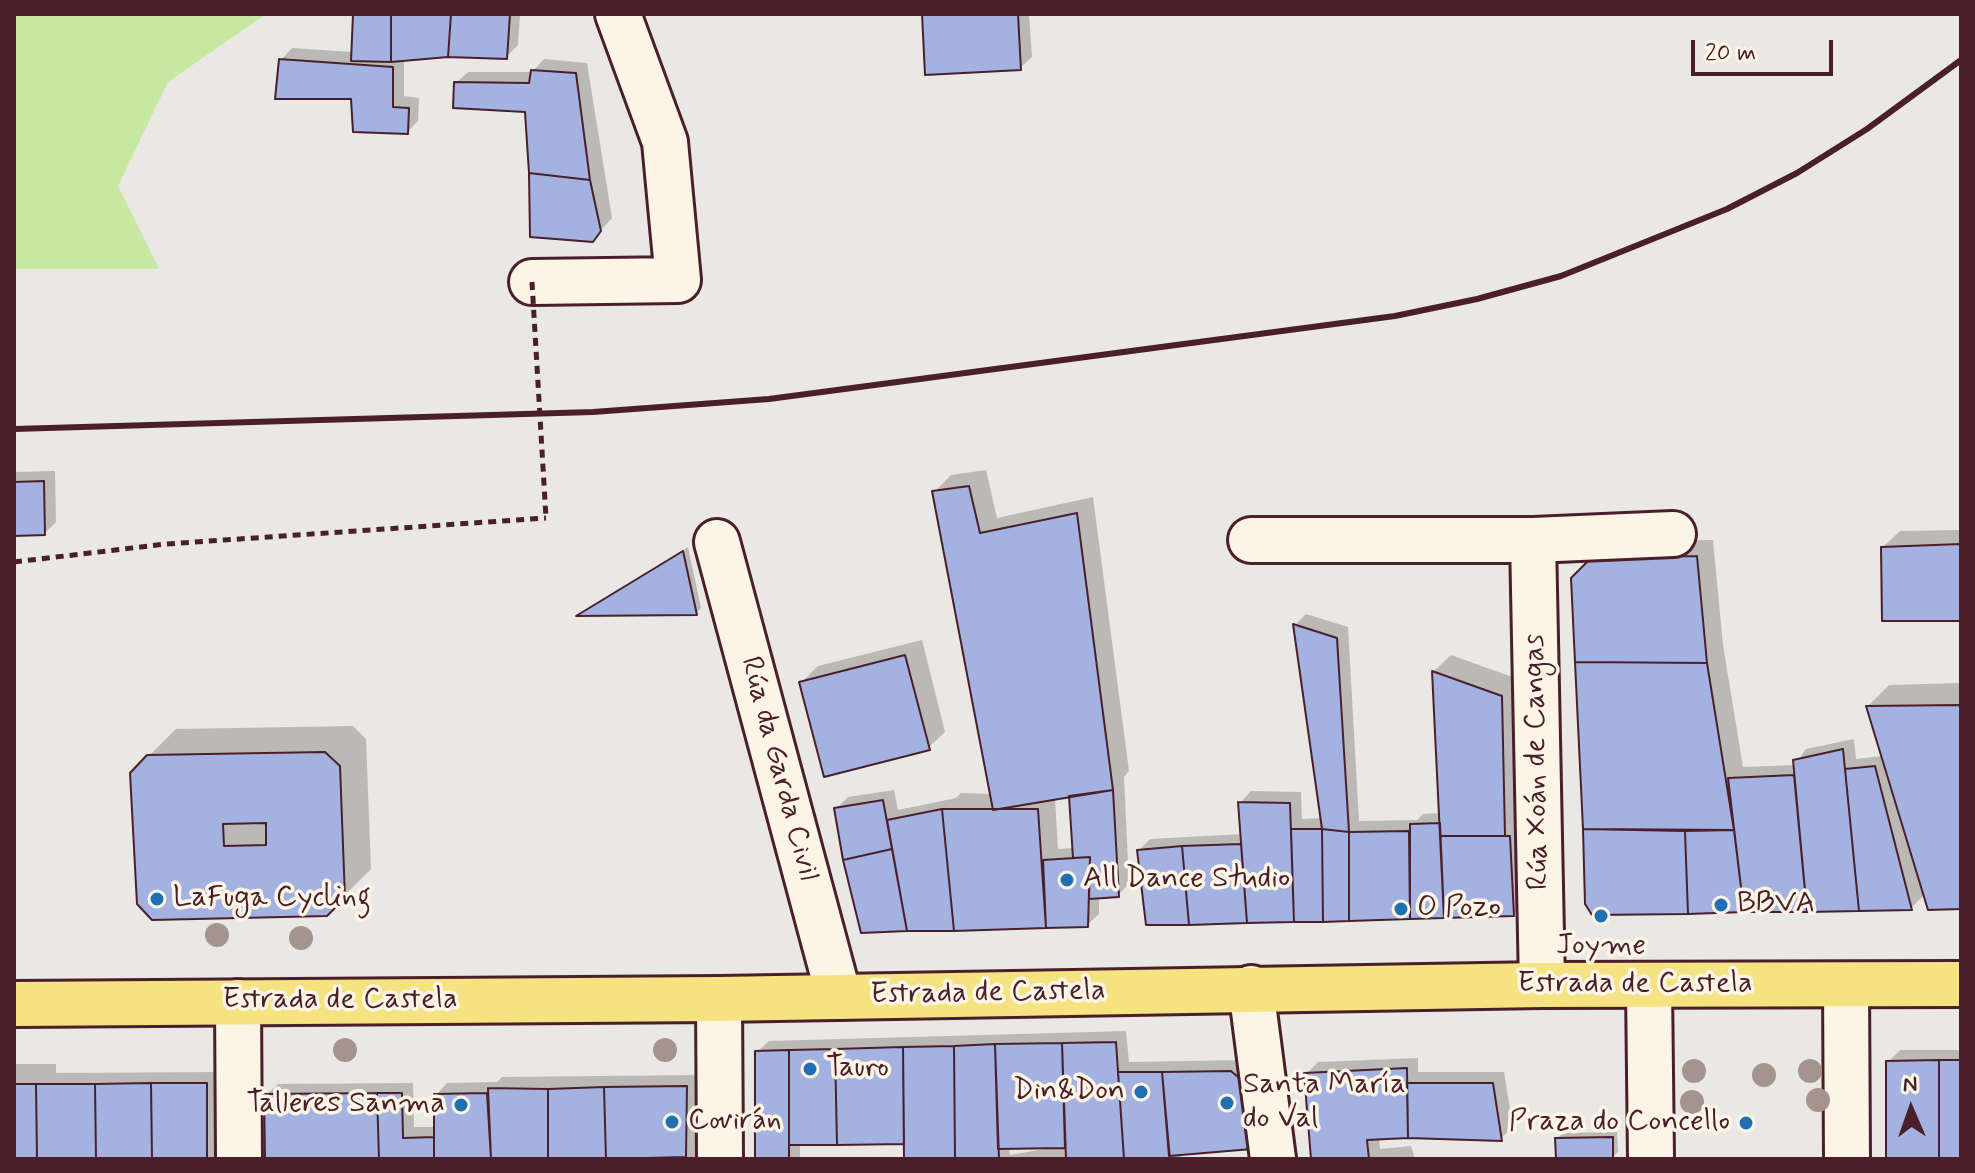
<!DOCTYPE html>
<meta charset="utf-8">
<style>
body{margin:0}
#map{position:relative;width:1975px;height:1173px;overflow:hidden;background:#eae8e4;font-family:Mynerve,sans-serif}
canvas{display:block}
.frame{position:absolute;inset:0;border:16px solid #4a1f2b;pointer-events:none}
.north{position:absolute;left:1871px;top:1069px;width:80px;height:80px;-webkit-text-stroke:6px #fcf5e5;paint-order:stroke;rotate:358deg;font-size:22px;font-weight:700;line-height:32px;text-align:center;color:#4a1f2b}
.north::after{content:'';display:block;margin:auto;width:28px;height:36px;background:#4a1f2b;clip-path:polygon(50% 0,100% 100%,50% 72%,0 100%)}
.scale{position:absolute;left:1691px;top:40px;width:142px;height:36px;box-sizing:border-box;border:4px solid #4a1f2b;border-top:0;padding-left:10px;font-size:24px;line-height:28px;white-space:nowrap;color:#4a1f2b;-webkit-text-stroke:6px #fcf5e5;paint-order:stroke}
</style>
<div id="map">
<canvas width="1975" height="1173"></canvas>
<div class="frame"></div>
<div class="north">N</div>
<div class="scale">20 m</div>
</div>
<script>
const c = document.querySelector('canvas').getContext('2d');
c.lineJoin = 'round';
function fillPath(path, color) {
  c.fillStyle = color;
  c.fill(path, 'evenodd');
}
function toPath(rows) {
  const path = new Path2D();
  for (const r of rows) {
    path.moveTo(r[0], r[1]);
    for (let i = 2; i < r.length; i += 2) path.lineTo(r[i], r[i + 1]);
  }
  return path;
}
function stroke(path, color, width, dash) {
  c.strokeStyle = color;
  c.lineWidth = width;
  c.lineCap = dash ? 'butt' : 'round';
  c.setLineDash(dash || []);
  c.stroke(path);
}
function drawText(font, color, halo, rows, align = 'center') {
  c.font = font + ' Mynerve,sans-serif';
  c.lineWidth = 7;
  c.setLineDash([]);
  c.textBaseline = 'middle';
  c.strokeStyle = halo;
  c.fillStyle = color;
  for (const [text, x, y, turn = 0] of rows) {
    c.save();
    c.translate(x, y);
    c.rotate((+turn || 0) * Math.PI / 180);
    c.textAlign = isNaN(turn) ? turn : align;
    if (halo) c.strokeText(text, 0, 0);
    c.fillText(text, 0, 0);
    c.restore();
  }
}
const green = toPath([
 [14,14,266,14,168,82,118,186,159,269,14,269]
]);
const shadow = toPath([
 [355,14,520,14,518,45,506,57,404,58,404,96,419,98,418,121,407,132,352,97,281,60,292,48,353,52],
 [924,14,1029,14,1032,57,1020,68],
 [544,59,587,63,612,218,592,240,527,110,456,83,468,72,532,72],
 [986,470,997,518,1093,497,1129,771,1124,777,1129,884,1118,895,1099,896,1099,914,1087,925,862,931,837,808,848,797,894,790,898,810,956,798,961,793,992,794,934,492,951,475],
 [1071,795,1074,848,1058,849,1055,798],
 [55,471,56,522,45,533,14,534,14,472],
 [1961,530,1961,618,1883,547,1900,531],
 [1713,540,1723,645,1743,767,1795,765,1806,749,1854,739,1856,759,1883,756,1868,706,1889,685,1961,683,1961,907,1925,894,1911,908,1593,912,1573,579,1611,541],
 [688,547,701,608,696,613,584,611],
 [1306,614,1348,627,1359,821,1417,820,1423,814,1441,813,1434,671,1451,655,1518,679,1521,817,1513,825,1521,825,1524,903,1513,914,1148,923,1139,850,1150,839,1242,834,1240,803,1251,791,1301,792,1302,819,1322,818,1295,625],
 [922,640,945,732,928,748,801,683,818,666],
 [353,726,366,739,371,869,326,914,153,918,132,773,176,729],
 [1126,1031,1129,1062,1243,1060,1256,1071,1181,1153,1181,1159,906,1159,906,1142,800,1143,800,1159,757,1159,757,1052,769,1041],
 [1043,1146,1044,1149,1010,1155,1009,1147],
 [1900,1050,1961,1050,1961,1159,1889,1159,1888,1062],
 [1418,1058,1418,1072,1504,1072,1513,1127,1501,1138,1379,1138,1380,1149,1411,1146,1415,1159,1313,1159,1306,1074,1318,1062],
 [14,1064,56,1064,56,1073,217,1072,218,1159,14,1159],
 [698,1075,696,1159,266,1159,266,1095,278,1084,413,1083,414,1127,436,1127,436,1095,447,1083,497,1082,502,1077],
 [1617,1132,1618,1152,1612,1157,1558,1159,1557,1139,1563,1133]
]);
const building = toPath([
 [353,14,391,14,391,62,351,61,353,14],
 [391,14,451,14,448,57,391,62,391,14],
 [451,14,510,14,507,59,448,57,451,14],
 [922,14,1018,14,1021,70,925,75,922,14],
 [279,59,393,67,393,107,409,108,408,134,353,132,351,99,275,99,279,59],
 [531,70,576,73,590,180,529,173,525,112,453,108,454,82,529,83,531,70],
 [529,173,590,180,601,231,593,242,530,237,529,173],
 [44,481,45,535,14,536,14,482,44,481],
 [969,486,980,533,1077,513,1113,790,993,810,932,491,969,486],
 [1961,544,1961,621,1882,621,1881,547,1961,544],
 [683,551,697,615,576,616,683,551],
 [1697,556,1707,663,1575,662,1571,578,1592,557,1697,556],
 [1293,624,1337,638,1349,832,1322,829,1293,624],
 [905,655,930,750,824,777,799,682,905,655],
 [1575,662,1707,663,1734,830,1583,829,1575,662],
 [1432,671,1502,696,1505,836,1440,836,1432,671],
 [1961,705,1961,909,1928,910,1866,706,1961,705],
 [1843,749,1859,911,1807,912,1793,760,1843,749],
 [325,752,340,766,345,898,327,916,152,920,137,904,130,773,147,755,325,752],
 [266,823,266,845,224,846,223,824,266,823],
 [1875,766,1912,910,1859,911,1845,769,1875,766],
 [1794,775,1807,912,1744,912,1728,778,1794,775],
 [1113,790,1119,897,1089,899,1090,857,1073,858,1069,796,1113,790],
 [883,800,892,849,843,860,834,808,883,800],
 [1238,802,1290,803,1294,922,1247,923,1238,802],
 [942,809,954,931,907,931,887,820,942,809],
 [942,809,1038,809,1046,928,954,931,942,809],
 [1440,823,1444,918,1410,919,1410,824,1440,823],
 [1291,829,1322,829,1323,922,1294,922,1291,829],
 [1322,829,1349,832,1349,921,1323,922,1322,829],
 [1583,829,1685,831,1688,914,1592,915,1585,904,1583,829],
 [1734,830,1744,912,1688,914,1685,831,1734,830],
 [1409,831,1410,919,1349,921,1349,832,1409,831],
 [1440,836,1510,836,1514,916,1444,918,1440,836],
 [1241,844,1247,923,1189,925,1182,846,1241,844],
 [1182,846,1189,925,1146,925,1137,850,1182,846],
 [892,849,907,931,861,933,843,860,892,849],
 [1090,857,1088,927,1046,928,1043,860,1090,857],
 [1116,1042,1124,1159,1066,1159,1062,1043,1116,1042],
 [1062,1043,1065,1148,998,1149,995,1044,1062,1043],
 [995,1044,999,1159,955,1159,954,1046,995,1044],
 [954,1046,955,1159,904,1159,903,1047,954,1046],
 [903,1047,904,1144,837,1145,835,1049,903,1047],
 [835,1049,837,1145,789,1145,789,1050,835,1049],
 [789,1050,789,1159,755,1159,755,1051,789,1050],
 [1939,1060,1961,1060,1961,1159,1939,1159,1939,1060],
 [1939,1060,1939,1159,1886,1159,1886,1061,1939,1060],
 [1407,1068,1408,1138,1367,1140,1369,1159,1311,1159,1304,1073,1407,1068],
 [1231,1071,1245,1083,1252,1149,1169,1156,1162,1072,1231,1071],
 [1118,1072,1162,1072,1170,1159,1124,1159,1118,1072],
 [151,1083,207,1083,207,1159,152,1159,151,1083],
 [151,1083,152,1159,96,1159,95,1084,151,1083],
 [1407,1083,1493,1083,1502,1141,1408,1138,1407,1083],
 [14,1084,36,1084,37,1159,14,1159,14,1084],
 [36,1084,95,1084,96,1159,37,1159,36,1084],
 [687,1086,686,1157,606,1159,604,1087,687,1086],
 [604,1087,606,1159,548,1159,548,1089,604,1087],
 [488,1088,548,1089,548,1159,491,1159,488,1088],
 [377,1093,379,1159,265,1159,264,1094,377,1093],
 [377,1093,402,1093,403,1138,434,1137,434,1159,379,1159,377,1093],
 [487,1093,491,1159,434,1159,434,1094,487,1093],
 [1613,1137,1613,1159,1556,1159,1555,1138,1613,1137]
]);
const path = toPath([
 [14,562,166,544,546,518]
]);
const minor = toPath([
 [532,282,678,280,665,142,618,14],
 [1251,540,1533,540,1542,985],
 [1533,540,1673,534],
 [717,542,839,997],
 [1846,985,1847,1159],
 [1649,986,1651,1159],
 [1251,988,1273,1159],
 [719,999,720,1159],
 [238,1002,239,1159]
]);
const major = toPath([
 [14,1004,719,999,1542,985,1961,984]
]);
const rail = toPath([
 [14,429,593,412,769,399,1395,316,1477,299,1561,276,1727,209,1797,173,1867,129,1961,60]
]);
const pathBridge = toPath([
 [532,282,546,518]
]);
const trees = [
 [217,935],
 [301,938],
 [345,1050],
 [665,1050],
 [1694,1071],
 [1810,1071],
 [1764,1075],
 [1818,1100],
 [1692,1102]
];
const markers = [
 [1067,880,8,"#1f6fb2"],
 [157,899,8,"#1f6fb2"],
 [1721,905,8,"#1f6fb2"],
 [1401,909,8,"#1f6fb2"],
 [1601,916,8,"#1f6fb2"],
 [810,1069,8,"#1f6fb2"],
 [1141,1092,8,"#1f6fb2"],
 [1227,1103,8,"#1f6fb2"],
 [461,1105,8,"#1f6fb2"],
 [672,1122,8,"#1f6fb2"],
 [1746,1123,8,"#1f6fb2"]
];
const streetNames = [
 ["Rúa Xoán de Cangas",1538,762,-91],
 ["Rúa da Garda Civil",778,769,75],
 ["Estrada de Castela",1635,985],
 ["Estrada de Castela",988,994,-1],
 ["Estrada de Castela",340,1001]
];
const poiNames = [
 ["All Dance Studio",1083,880],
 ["LaFuga Cycling",173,899],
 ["BBVA",1737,905],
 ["O Pozo",1417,909],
 ["Joyme",1601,947,"center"],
 ["Tauro",826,1069],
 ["Santa María",1243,1086],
 ["do Val",1243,1120],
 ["Din&Don",1125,1092,"right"],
 ["Talleres Sanma",445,1105,"right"],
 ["Covirán",688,1122],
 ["Praza do Concello",1730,1123,"right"]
];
fillPath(green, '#c7e8a1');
fillPath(shadow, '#0003');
fillPath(building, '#a3b2e1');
stroke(building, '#4a1f2b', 2);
stroke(minor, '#4a1f2b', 50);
stroke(major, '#4a1f2b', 50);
stroke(path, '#4a1f2b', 5, [8, 6]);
stroke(minor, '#fcf5e5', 44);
stroke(major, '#f5e382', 44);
stroke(rail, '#4a1f2b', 6);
stroke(pathBridge, '#4a1f2b', 5, [8, 6]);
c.fillStyle = '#a3958e';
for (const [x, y] of trees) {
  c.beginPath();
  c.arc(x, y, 12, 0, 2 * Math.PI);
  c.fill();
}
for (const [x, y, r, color] of markers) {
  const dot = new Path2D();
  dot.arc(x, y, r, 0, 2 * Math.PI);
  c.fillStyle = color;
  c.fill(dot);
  stroke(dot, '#fcf5e5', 3);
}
drawText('30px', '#4a1f2b', '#fcf5e5', streetNames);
drawText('30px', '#4a1f2b', '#fcf5e5', poiNames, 'left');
</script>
